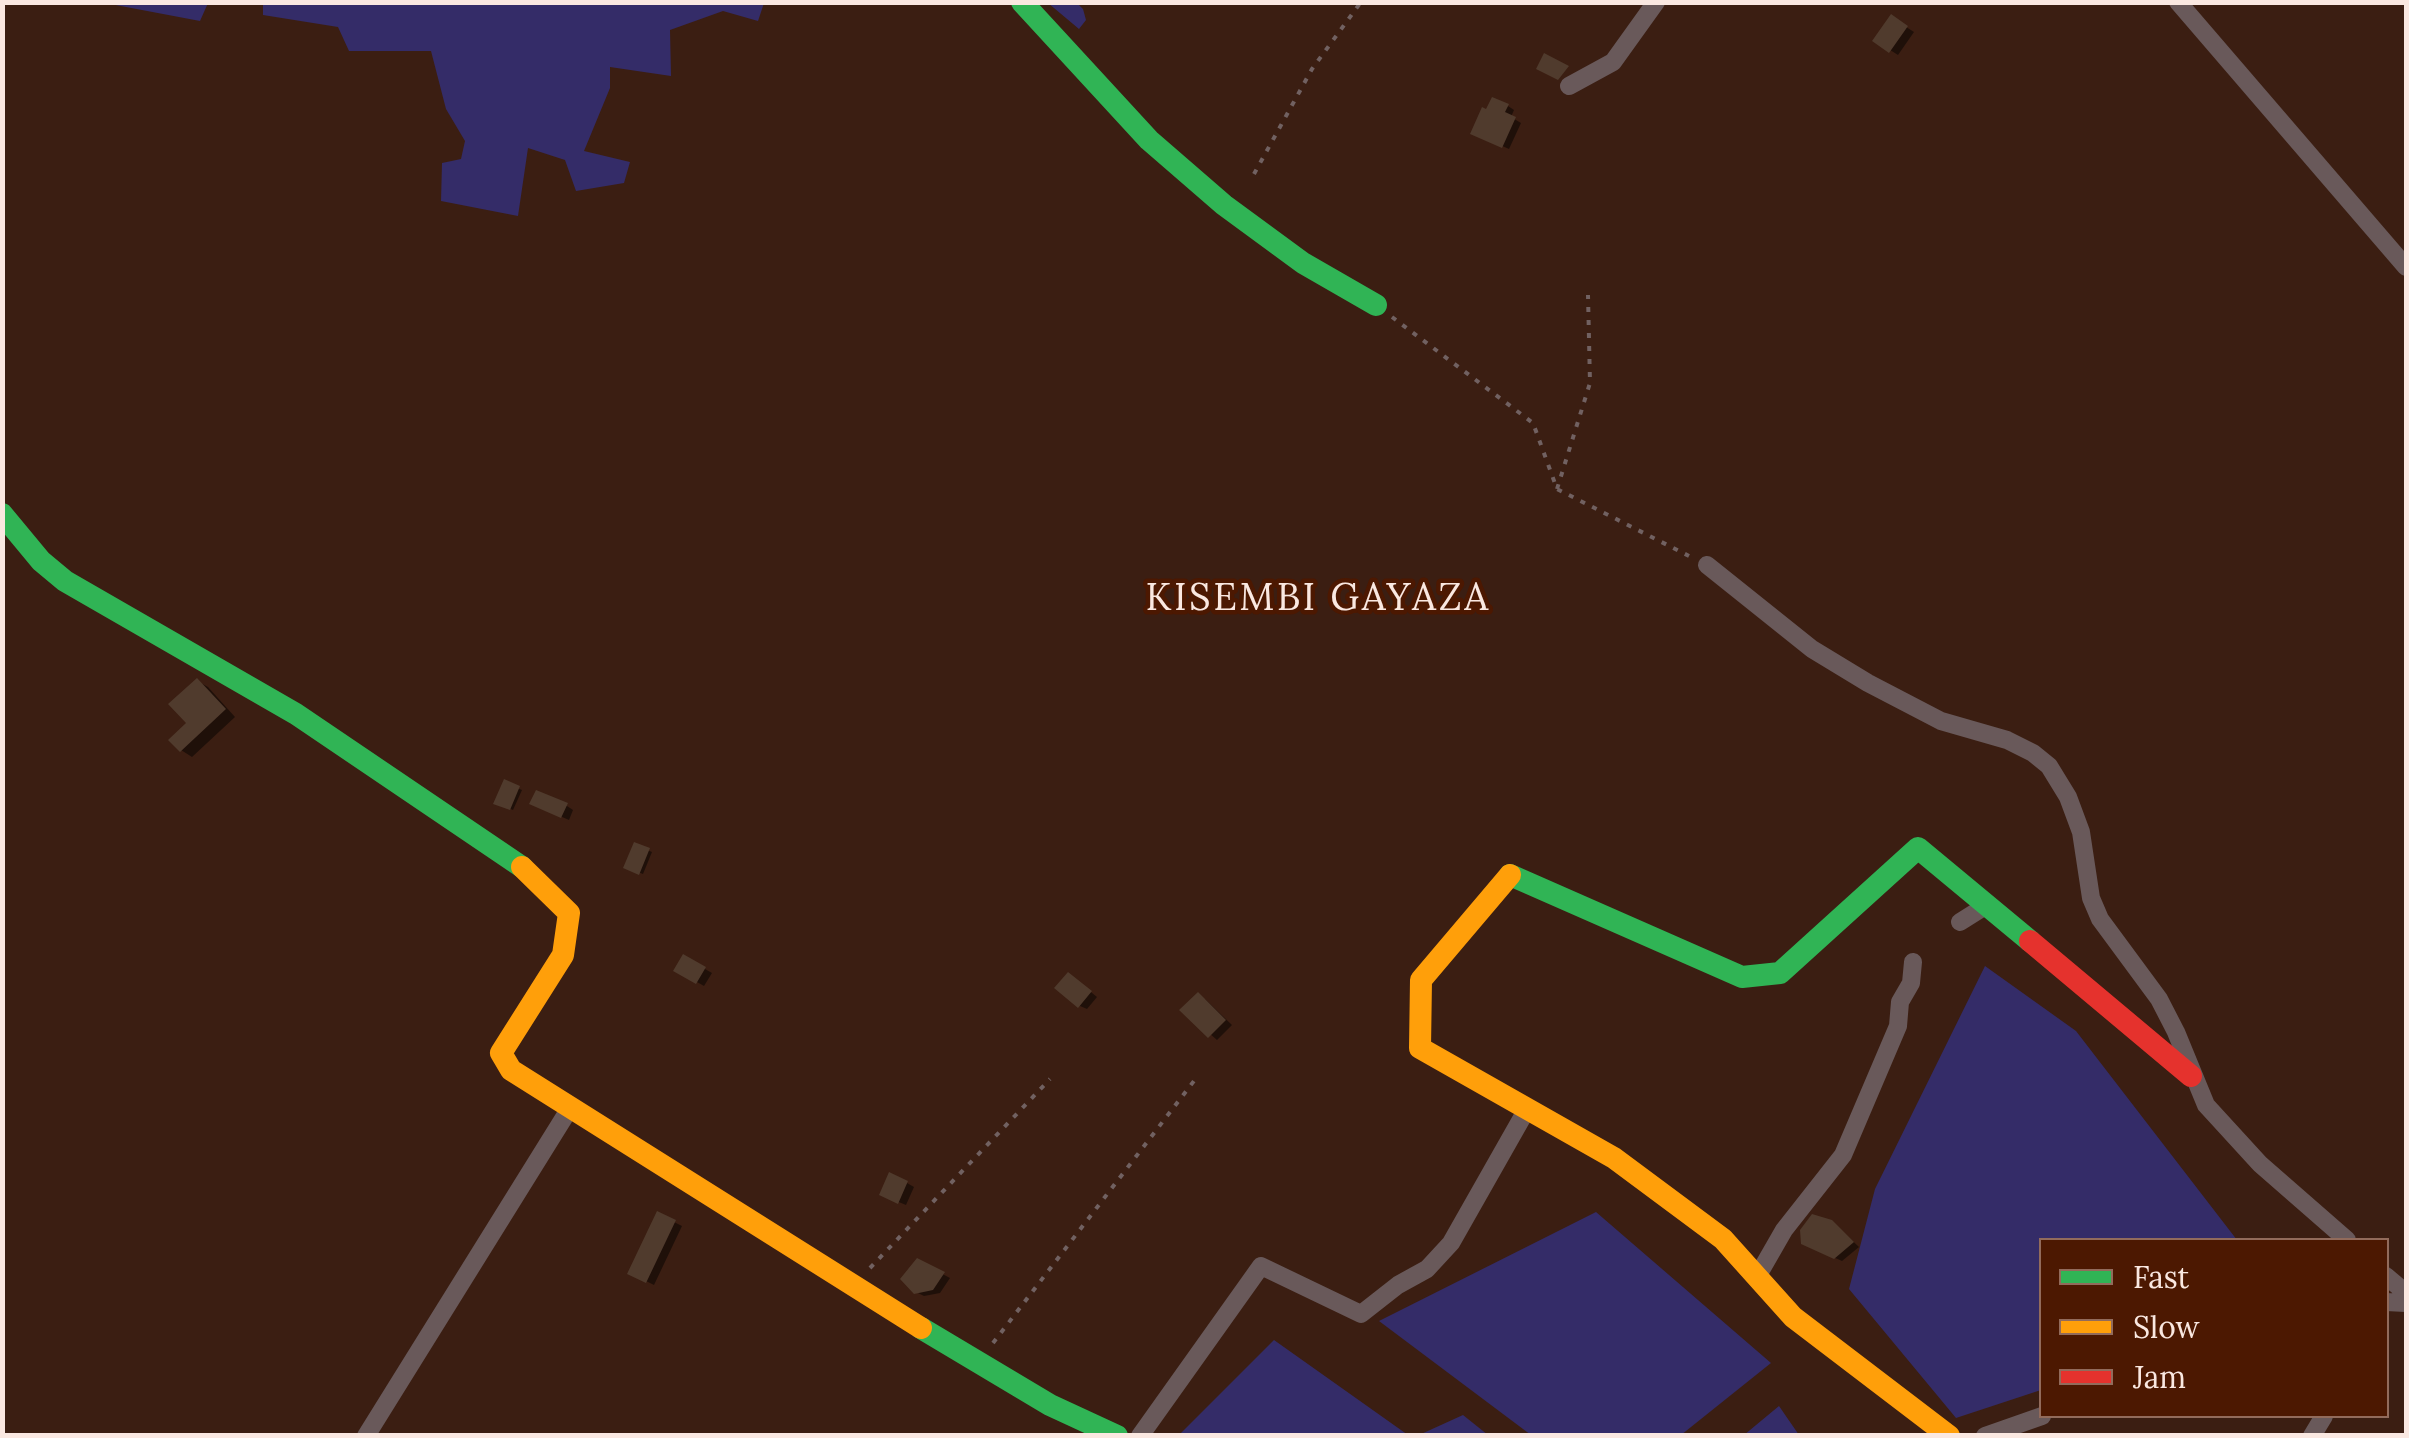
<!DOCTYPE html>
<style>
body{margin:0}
#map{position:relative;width:2409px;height:1438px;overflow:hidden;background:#3b1e12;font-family:Lora,serif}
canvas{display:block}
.frame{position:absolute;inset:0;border:5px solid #fae8e1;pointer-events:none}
.legend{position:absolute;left:2039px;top:1238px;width:350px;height:180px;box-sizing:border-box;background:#4c1801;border:2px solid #926b5b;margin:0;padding:12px 18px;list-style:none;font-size:30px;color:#fae8e1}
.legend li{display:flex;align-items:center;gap:20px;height:50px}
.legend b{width:50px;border:2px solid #926b5b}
</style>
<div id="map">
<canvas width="2409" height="1438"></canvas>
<div class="frame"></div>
<ul class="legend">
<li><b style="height:12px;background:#30b455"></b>Fast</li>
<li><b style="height:12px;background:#ff9f0a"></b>Slow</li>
<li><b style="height:12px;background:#e5322d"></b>Jam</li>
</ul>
</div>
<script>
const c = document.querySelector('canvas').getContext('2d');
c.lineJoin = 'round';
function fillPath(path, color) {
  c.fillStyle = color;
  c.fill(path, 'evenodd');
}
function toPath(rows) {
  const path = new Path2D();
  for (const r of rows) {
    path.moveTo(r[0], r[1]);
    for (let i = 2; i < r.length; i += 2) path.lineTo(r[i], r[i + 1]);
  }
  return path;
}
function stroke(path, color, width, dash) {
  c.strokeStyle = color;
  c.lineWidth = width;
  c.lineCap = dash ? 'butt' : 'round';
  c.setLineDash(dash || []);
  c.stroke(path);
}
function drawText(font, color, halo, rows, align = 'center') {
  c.font = font + ' Lora,serif';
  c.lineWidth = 9;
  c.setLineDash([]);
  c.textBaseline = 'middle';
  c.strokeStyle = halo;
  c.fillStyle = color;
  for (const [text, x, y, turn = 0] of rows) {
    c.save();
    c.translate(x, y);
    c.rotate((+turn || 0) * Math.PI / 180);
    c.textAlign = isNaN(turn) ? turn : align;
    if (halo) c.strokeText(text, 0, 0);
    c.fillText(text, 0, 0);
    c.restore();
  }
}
const green = toPath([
 [105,3,208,2,208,3,200,21],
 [263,3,263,2,764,3,758,21,723,11,670,30,671,76,610,67,610,88,584,151,630,162,624,183,576,191,565,160,528,148,518,216,441,201,442,163,461,159,465,141,446,109,431,51,349,51,338,27,263,15],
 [1048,3,1077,3,1083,9,1086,20,1079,29],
 [1985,966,2076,1031,2237,1240,2042,1240,2041,1390,1956,1418,1849,1289,1875,1189],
 [1596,1212,1771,1363,1681,1435,1531,1435,1379,1321],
 [1274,1340,1408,1435,1179,1435],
 [1779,1406,1799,1435,1744,1435],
 [1463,1415,1488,1435,1419,1435]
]);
const shadow = toPath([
 [1892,18,1914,32,1898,55,1876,41],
 [1508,106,1514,110,1511,117,1521,123,1509,149,1480,136],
 [197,681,208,687,235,717,192,757,181,750],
 [505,783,522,790,513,810,497,803],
 [567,806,573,810,569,820,539,807],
 [635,845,652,852,643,874,626,867],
 [684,957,712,973,704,986,676,970],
 [1075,979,1097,997,1087,1009,1080,1006],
 [1205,999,1232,1025,1217,1040,1183,1010],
 [907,1183,914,1187,906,1205,889,1198],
 [658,1214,682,1226,654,1285,630,1273],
 [1839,1228,1859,1247,1842,1261,1811,1247],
 [918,1261,950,1278,940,1293,924,1296,916,1292]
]);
const building = toPath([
 [1891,14,1908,26,1889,53,1872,41],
 [1544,53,1569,66,1558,80,1536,69],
 [1492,97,1509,104,1505,112,1516,117,1502,148,1470,134,1482,107,1486,109],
 [197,678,226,709,180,752,168,740,186,723,168,704],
 [504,779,520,786,510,810,493,804],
 [536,790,568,803,561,818,529,804],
 [634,842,650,848,639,875,623,868],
 [683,954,706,967,696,984,673,971],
 [1068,972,1092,991,1078,1008,1054,988],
 [1198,992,1226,1020,1208,1038,1179,1010],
 [889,1172,908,1181,898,1204,879,1195],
 [657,1211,676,1220,646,1283,627,1274],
 [1812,1214,1832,1220,1854,1242,1834,1259,1801,1244,1800,1230],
 [917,1258,945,1272,933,1290,914,1294,900,1279]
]);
const path = toPath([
 [1254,174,1312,69,1361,2],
 [1392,317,1533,423,1557,489,1689,556],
 [1557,489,1590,383,1588,295],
 [870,1268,1050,1079],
 [993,1343,1197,1077]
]);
const street = toPath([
 [2178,2,2406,267],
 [1569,86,1613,62,1656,2],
 [1707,565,1812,649,1868,683,1941,721,2007,740,2033,753,2049,766,2068,797,2081,832,2091,898,2100,919,2159,999,2176,1032,2206,1105,2260,1164,2347,1240],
 [1960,922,1987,905],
 [2386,1276,2406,1293],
 [1757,1277,1784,1230,1843,1155,1898,1026,1900,1002,1911,983,1913,962],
 [2386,1302,2406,1303],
 [366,1436,570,1108],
 [1140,1436,1261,1266,1361,1314,1398,1285,1427,1269,1451,1243,1527,1109],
 [1985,1436,2042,1416],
 [2312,1436,2324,1416]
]);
const fast = toPath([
 [1022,2,1149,140,1224,205,1303,263,1376,305],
 [2,514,41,561,65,581,296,714,522,867],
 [1510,875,1742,977,1780,973,1918,848,2030,941],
 [921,1328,1050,1405,1117,1436]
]);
const slow = toPath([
 [522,867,569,913,563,955,501,1053,511,1070,921,1328],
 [1510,875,1421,980,1420,1048,1614,1158,1723,1239,1793,1317,1949,1436]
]);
const jam = toPath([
 [2030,941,2191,1076]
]);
const quarterNames = [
 ["KISEMBI GAYAZA",1318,599]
];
fillPath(green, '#342c68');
fillPath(shadow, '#0007');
fillPath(building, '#503b2d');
stroke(path, '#716161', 4, [5, 8]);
stroke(street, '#69595a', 18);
stroke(fast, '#30b455', 22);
stroke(slow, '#ff9f0a', 22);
stroke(jam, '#e5322d', 22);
c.letterSpacing = '2.5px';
drawText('38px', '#fae8e1', '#4c1801', quarterNames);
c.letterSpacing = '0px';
</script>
